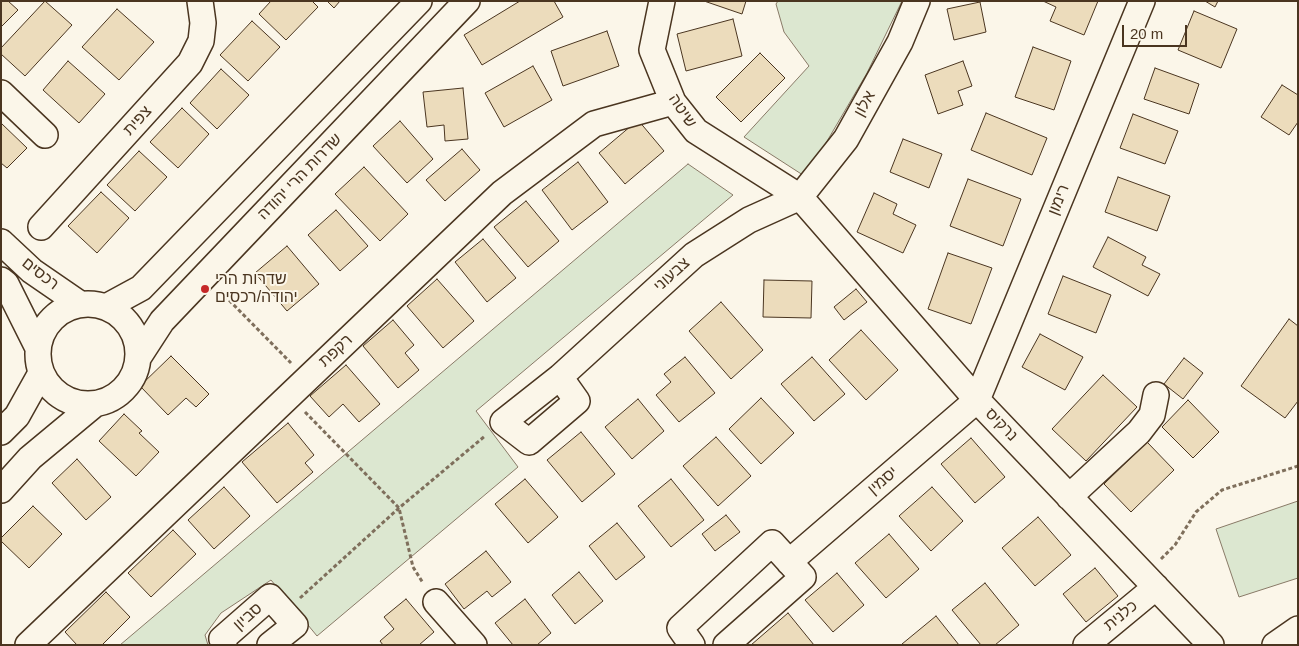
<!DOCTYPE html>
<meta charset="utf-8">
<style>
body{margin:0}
#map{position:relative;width:1299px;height:646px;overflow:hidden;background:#fbf6e9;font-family:Helvetica,sans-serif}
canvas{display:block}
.frame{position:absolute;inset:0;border:2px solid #4a3520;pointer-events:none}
.scale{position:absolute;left:1122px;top:25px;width:65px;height:22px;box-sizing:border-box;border:2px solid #4a3520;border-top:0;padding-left:6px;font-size:15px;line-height:18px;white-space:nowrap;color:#4a3520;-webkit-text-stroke:4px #fbf6e9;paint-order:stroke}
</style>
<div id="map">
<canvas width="1299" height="646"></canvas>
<div class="frame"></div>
<div class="scale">20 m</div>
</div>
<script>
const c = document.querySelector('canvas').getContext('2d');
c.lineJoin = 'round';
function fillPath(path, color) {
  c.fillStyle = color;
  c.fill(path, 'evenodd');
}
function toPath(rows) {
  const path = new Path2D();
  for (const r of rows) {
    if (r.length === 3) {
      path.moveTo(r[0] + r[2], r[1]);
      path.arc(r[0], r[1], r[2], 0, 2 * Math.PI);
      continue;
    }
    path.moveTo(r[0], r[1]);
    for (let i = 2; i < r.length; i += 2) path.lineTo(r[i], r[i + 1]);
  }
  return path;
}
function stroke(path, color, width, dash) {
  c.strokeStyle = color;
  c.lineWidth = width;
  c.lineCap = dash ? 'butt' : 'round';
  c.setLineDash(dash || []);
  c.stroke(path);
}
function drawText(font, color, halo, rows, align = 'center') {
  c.font = font + ' Helvetica,Heebo,sans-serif';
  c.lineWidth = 4;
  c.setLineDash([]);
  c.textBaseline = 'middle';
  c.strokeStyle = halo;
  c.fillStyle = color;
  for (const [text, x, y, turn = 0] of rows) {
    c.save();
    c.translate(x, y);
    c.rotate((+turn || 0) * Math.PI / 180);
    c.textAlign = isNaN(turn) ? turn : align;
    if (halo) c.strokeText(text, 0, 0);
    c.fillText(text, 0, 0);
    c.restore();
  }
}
const green = toPath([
 [778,1,902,1,867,73,806,177,744,137,809,66,784,32,776,4,778,1],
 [688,164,733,195,476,411,518,467,317,636,271,580,221,613,205,635,208,645,120,645,688,164],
 [1298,501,1298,578,1239,597,1216,529,1298,501]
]);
const building = toPath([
 [1,1,8,1,18,10,1,27,1,1],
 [45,1,72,25,25,76,1,54,1,48,45,1],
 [271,1,312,1,318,7,286,40,259,14,271,1],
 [327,1,340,1,334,8,327,1],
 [520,1,554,1,563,17,482,65,464,35,520,1],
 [704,1,746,1,742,14,704,1],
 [1043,1,1098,1,1084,35,1050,21,1056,7,1043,1],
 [1205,1,1218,1,1215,7,1205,1],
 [980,2,986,32,954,40,947,9,980,2],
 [117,9,154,42,119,80,82,47,117,9],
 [1194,11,1237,29,1221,68,1178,50,1194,11],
 [733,19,742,56,686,71,677,34,733,19],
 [252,21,280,47,248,81,220,55,252,21],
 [607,31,619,66,563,86,551,51,607,31],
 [1033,47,1071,61,1054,110,1015,97,1033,47],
 [760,53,785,78,741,122,716,97,760,53],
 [68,61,105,94,79,123,43,90,68,61],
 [963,61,972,86,958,91,963,105,938,114,925,75,963,61],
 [533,66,552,100,504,127,485,93,533,66],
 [1155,68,1199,84,1189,114,1144,99,1155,68],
 [221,69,249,95,217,129,190,103,221,69],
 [1282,85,1298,95,1298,122,1289,135,1261,117,1282,85],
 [463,88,468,139,445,141,444,125,427,127,423,92,463,88],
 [182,108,209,134,178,168,150,142,182,108],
 [986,113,1047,138,1032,175,971,150,986,113],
 [1133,114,1178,131,1165,164,1120,148,1133,114],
 [638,120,664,151,625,184,599,153,638,120],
 [400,121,433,159,407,183,373,146,400,121],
 [1,123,27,148,7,168,1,163,1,123],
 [903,139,942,154,929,188,890,172,903,139],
 [462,149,480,170,445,201,426,180,462,149],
 [139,151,167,177,135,211,107,185,139,151],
 [578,162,608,202,572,230,542,190,578,162],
 [364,167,408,214,380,241,335,194,364,167],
 [1118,177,1170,196,1157,231,1105,212,1118,177],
 [968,179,1021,199,1003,246,950,226,968,179],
 [101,192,129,218,97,253,68,226,101,192],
 [874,193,897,204,893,214,916,225,903,253,857,232,874,193],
 [526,201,559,241,528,267,494,227,526,201],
 [336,210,368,246,340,271,308,235,336,210],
 [1108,237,1146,257,1142,265,1160,274,1148,296,1093,267,1108,237],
 [483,239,516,278,487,302,455,262,483,239],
 [287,246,319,284,287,311,255,273,287,246],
 [948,253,992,268,971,324,928,309,948,253],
 [1063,276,1111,295,1096,333,1048,314,1063,276],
 [437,279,474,321,443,348,407,306,437,279],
 [764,280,812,281,811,318,763,317,764,280],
 [856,289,867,302,844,320,834,307,856,289],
 [721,302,763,350,731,379,689,331,721,302],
 [1289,319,1298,326,1298,401,1285,418,1241,386,1289,319],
 [393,320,414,345,405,353,419,370,398,388,363,346,393,320],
 [861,330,898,370,866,400,829,360,861,330],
 [1040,334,1083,357,1065,390,1022,367,1040,334],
 [171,356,209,394,196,407,186,398,168,415,140,386,171,356],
 [685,357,715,393,679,422,656,395,671,382,664,374,685,357],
 [812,357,845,394,814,421,781,384,812,357],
 [1184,358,1203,373,1183,399,1164,384,1184,358],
 [346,365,380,404,359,422,343,404,329,417,310,396,346,365],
 [1103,375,1137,407,1086,461,1052,429,1103,375],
 [761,398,794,433,761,464,729,429,761,398],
 [638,399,664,431,632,459,605,427,638,399],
 [1188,400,1219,432,1193,458,1162,427,1188,400],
 [124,414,142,431,139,433,159,452,136,476,99,441,124,414],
 [288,423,314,455,305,463,313,472,277,503,242,462,288,423],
 [581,432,615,474,582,502,547,460,581,432],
 [716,437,751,476,718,506,683,466,716,437],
 [971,438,1005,477,975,503,941,464,971,438],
 [1147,442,1174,470,1131,512,1104,484,1147,442],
 [77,459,111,497,86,520,52,483,77,459],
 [525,479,558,517,528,543,495,504,525,479],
 [671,479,704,520,671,547,638,506,671,479],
 [224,487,250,516,214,549,188,520,224,487],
 [932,487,963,521,931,551,899,516,932,487],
 [33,506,62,534,29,568,1,541,1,538,33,506],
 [726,515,740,532,715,551,702,534,726,515],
 [1038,517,1071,555,1035,586,1002,548,1038,517],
 [617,523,645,557,616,580,589,546,617,523],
 [173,530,196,554,151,597,128,573,173,530],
 [889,534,919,569,886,598,855,563,889,534],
 [486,551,511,582,492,597,487,591,464,609,445,584,486,551],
 [1095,568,1118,596,1086,622,1063,594,1095,568],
 [579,572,603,601,575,624,552,595,579,572],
 [837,573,864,605,833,632,805,600,837,573],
 [985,583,1019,625,995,645,981,645,952,610,985,583],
 [106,592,130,617,102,645,77,645,65,632,106,592],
 [406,599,434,632,419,645,383,645,380,641,394,629,384,617,406,599],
 [525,599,551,633,537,645,513,645,495,623,525,599],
 [788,613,814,645,751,645,788,613],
 [936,616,959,645,903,645,902,644,936,616]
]);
const path = toPath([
 [220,291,291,363],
 [305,412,399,508,413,567,423,583],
 [1161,559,1175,545,1196,512,1222,490,1298,466],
 [300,598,399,508,485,436]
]);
const minor = toPath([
 [662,1,652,50,673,102,696,131,800,197,977,400,1211,645],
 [1,93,45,135],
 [41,227,190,63,201,41,203,23,200,1],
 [1,242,32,271,80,304],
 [1,280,6,284,38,348],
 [88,354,50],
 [106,307,141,288,419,1],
 [138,358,162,321,467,1],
 [560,377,577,401,529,442,503,422,560,377,694,255,749,220,800,197,846,139,900,42,917,1],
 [1,432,17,416,41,373],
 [1,490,30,458,95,404],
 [1069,497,1139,432,1152,415,1156,395],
 [789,562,977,400,1142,1],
 [436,602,474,645],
 [28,645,502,193,594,124,673,102],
 [224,645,222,639,270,597,295,625,270,645],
 [692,645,680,628,772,543,803,577,726,645],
 [1086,645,1156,587],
 [1275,645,1298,629]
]);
const markers = [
 [205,289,5,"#c62828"]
];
const streetNames = [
 ["אלון",865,104,-61],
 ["שיטה",682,111,56],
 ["צפית",138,121,-48],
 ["שדרות הרי יהודה",300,177,-46],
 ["רימון",1059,200,-68],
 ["רכסים",40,274,38],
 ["צבעוני",672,275,-42],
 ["רקפת",336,351,-43],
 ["נרקיס",1001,425,46],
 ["יסמין",883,481,-41],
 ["כלנית",1121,616,-39],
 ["סביון",248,617,-42]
];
const poiNames = [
 ["שדרות הרי",215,280],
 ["יהודה/רכסים",215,298]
];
fillPath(green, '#dce7d0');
stroke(green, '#887966', 1);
fillPath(building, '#ecdcbc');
stroke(building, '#4a3520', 1);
stroke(minor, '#4a3520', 28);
stroke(path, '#7f6f5c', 3, [4, 2.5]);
stroke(minor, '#fbf6e9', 25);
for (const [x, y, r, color] of markers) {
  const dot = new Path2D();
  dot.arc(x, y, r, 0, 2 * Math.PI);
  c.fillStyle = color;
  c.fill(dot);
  stroke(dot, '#fbf6e9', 2);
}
drawText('16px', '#4a3520', '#fbf6e9', streetNames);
drawText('16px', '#4a3520', '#fbf6e9', poiNames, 'left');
</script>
